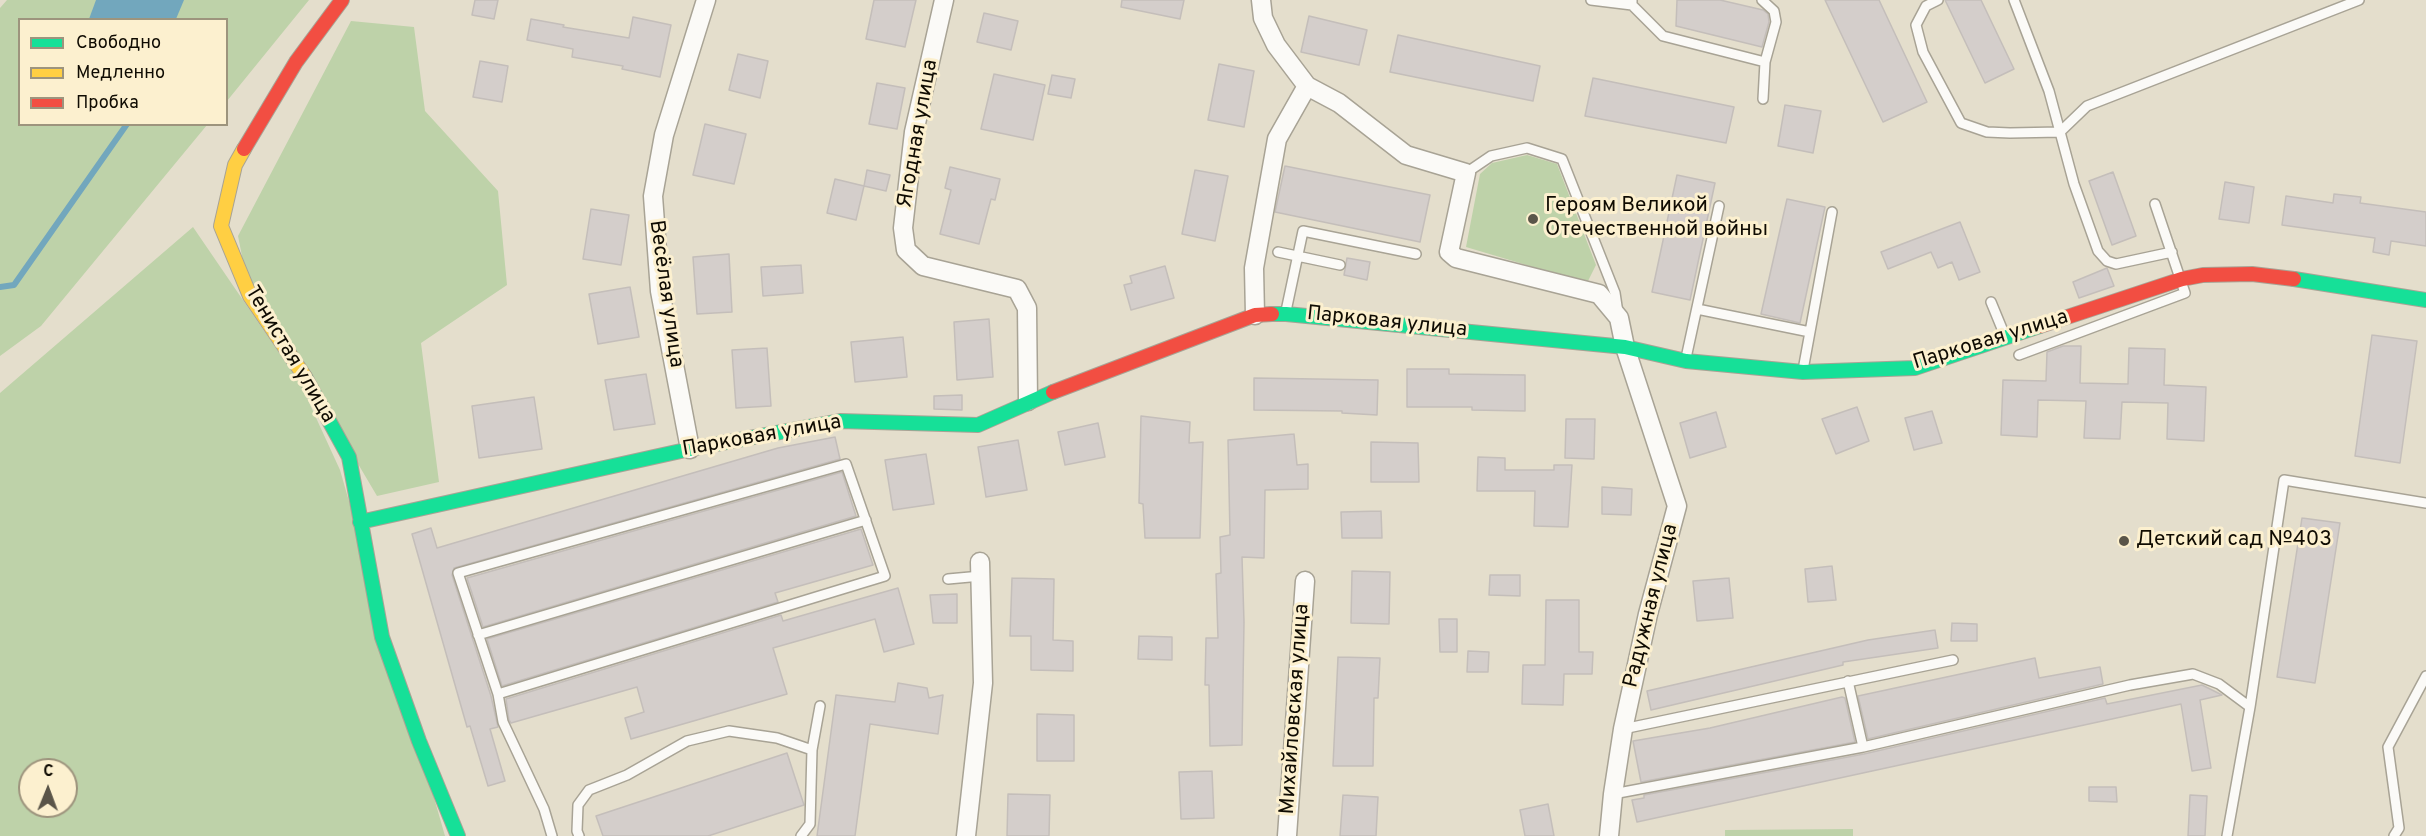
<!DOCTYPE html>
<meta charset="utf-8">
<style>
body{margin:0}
#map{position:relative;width:2426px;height:836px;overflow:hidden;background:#e4decc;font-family:Overpass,sans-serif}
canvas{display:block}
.legend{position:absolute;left:18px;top:18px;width:210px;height:108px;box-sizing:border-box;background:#fcf0cf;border:2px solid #9d947d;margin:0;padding:8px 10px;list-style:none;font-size:18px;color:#0f0b02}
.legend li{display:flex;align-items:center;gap:12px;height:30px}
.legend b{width:30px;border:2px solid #9d947d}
.north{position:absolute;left:18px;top:758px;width:60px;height:60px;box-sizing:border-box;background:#fcf0cf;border:2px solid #9d947d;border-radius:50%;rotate:1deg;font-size:16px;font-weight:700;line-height:24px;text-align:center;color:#0f0b02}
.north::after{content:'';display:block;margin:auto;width:21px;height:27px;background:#5a5549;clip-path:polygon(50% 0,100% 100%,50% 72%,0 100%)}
</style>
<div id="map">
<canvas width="2426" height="836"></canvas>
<ul class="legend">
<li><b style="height:8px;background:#16e098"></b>Свободно</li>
<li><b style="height:8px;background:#ffcf43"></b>Медленно</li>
<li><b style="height:8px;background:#f24e42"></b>Пробка</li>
</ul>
<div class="north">С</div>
</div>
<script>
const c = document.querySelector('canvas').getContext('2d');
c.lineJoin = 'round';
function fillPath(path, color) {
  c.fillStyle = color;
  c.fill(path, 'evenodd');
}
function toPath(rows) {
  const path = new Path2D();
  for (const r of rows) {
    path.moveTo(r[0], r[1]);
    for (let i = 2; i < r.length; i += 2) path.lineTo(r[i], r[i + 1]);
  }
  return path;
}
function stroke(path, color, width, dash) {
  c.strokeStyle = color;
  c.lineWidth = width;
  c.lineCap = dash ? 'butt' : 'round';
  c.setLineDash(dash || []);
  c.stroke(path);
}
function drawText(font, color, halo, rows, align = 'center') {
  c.font = font + ' Overpass,sans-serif';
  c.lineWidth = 6;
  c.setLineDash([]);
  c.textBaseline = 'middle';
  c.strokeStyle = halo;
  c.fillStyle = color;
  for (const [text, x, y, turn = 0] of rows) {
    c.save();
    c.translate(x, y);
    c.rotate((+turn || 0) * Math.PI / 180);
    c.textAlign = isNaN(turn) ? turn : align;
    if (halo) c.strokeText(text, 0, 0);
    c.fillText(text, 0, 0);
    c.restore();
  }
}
const green = toPath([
 [7,0,309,0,227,101,226,20,20,20,20,124,207,125,41,326,0,356,0,8],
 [351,21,414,27,425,111,498,191,507,285,421,343,439,482,377,496,312,386,250,296,238,236],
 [1527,155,1557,164,1596,265,1587,283,1466,247,1480,174,1492,163],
 [193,227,301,385,340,470,445,836,0,836,0,393],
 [30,770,66,770,66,806,30,806],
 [1853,829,1853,836,1725,836,1725,830]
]);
const water = toPath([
 [96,0,184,0,176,19,89,19]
]);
const stream = toPath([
 [0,287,14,285,127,124]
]);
const building = toPath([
 [475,0,498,0,494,19,472,15,475,0],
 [874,0,916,0,905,47,866,39,874,0],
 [1122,0,1184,0,1180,19,1121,7,1122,0],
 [1677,0,1720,0,1763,10,1768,14,1769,22,1762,47,1676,26,1677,0],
 [1825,0,1879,0,1927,102,1883,122,1825,0],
 [1945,0,1981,0,2014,69,1985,83,1945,0],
 [984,13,1018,21,1011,50,977,42,984,13],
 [1309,16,1367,30,1359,65,1301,52,1309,16],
 [633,17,671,25,660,77,622,69,623,66,572,57,573,49,527,40,531,19,564,25,563,27,629,38,633,17],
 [1398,35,1540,66,1533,101,1390,72,1398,35],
 [738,54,768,61,760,98,729,90,738,54],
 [480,61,508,66,502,102,473,97,480,61],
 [1219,64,1254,71,1244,127,1208,120,1219,64],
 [994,74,1045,85,1033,140,981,129,994,74],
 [1052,75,1075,79,1071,98,1048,94,1052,75],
 [1593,78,1734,107,1726,143,1585,116,1593,78],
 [877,83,905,88,897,129,869,124,877,83],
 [1785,105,1821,111,1813,153,1778,146,1785,105],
 [705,124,746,134,734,184,693,175,705,124],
 [1285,166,1430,195,1420,242,1275,212,1285,166],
 [950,167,1000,179,995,200,991,199,979,244,940,234,951,190,945,188,950,167],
 [867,170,890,175,886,191,864,186,867,170],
 [1195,170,1228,176,1215,241,1182,234,1195,170],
 [2113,172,2136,236,2112,245,2089,181,2113,172],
 [1677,175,1715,183,1690,300,1652,292,1677,175],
 [835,179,864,186,856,220,827,213,835,179],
 [2225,182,2254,187,2249,223,2219,219,2225,182],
 [2334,194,2361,197,2360,203,2426,212,2426,246,2391,241,2389,255,2373,252,2375,238,2282,225,2286,196,2333,203,2334,194],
 [1787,199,1825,207,1800,323,1761,314,1787,199],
 [591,209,629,215,621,265,583,259,591,209],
 [1960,222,1980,272,1959,280,1952,262,1938,268,1931,252,1888,269,1881,252,1960,222],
 [729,254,732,312,697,314,693,257,729,254],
 [1347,258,1370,262,1367,280,1344,275,1347,258],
 [801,265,803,293,763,296,761,267,801,265],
 [1165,266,1174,298,1131,310,1124,285,1132,283,1130,276,1165,266],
 [2107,268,2114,286,2079,298,2073,282,2107,268],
 [630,287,639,337,598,344,589,294,630,287],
 [989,319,993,377,957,380,954,322,989,319],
 [2372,335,2417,341,2400,463,2355,456,2372,335],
 [903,337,907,377,855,382,851,342,903,337],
 [2063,346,2081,346,2080,383,2128,384,2129,348,2165,349,2164,385,2206,387,2204,441,2167,439,2168,403,2122,402,2120,439,2084,438,2086,401,2038,400,2037,437,2001,435,2003,380,2046,381,2047,352,2063,346],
 [767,348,771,406,736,408,732,350,767,348],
 [1407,369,1449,369,1449,374,1525,375,1525,411,1472,410,1472,407,1407,407,1407,369],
 [646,374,655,424,614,430,605,380,646,374],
 [1254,378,1378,380,1377,415,1342,413,1342,411,1254,410,1254,378],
 [962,395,962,410,934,409,934,396,962,395],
 [534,397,542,449,479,458,472,406,534,397],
 [1857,407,1869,441,1836,454,1822,419,1857,407],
 [1932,411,1942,443,1914,450,1905,418,1932,411],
 [1716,412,1726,447,1690,458,1680,423,1716,412],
 [1141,416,1190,422,1189,443,1203,442,1200,538,1145,538,1143,504,1139,503,1141,416],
 [1566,419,1595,419,1594,459,1565,458,1566,419],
 [1098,423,1105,457,1065,465,1058,432,1098,423],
 [1294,434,1297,465,1308,464,1308,489,1265,490,1264,558,1242,557,1244,622,1242,745,1210,746,1209,685,1205,685,1206,638,1218,638,1216,574,1221,573,1220,537,1230,535,1228,440,1294,434],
 [835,437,840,459,454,568,452,575,491,696,498,727,490,729,505,781,488,786,470,726,467,727,412,534,431,528,437,548,778,448,835,437],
 [1018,440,1027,490,986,497,978,447,1018,440],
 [1371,442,1418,443,1419,482,1371,482,1371,442],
 [926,454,934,504,893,510,885,460,926,454],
 [1478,457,1505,458,1505,470,1554,470,1554,465,1572,465,1568,527,1534,526,1535,491,1477,491,1478,457],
 [842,472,856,516,483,627,467,578,842,472],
 [1602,487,1632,489,1631,515,1602,514,1602,487],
 [1381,511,1382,538,1342,538,1341,512,1381,511],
 [2302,518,2340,523,2315,683,2277,677,2302,518],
 [861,529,873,565,775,593,778,602,502,686,487,639,861,529],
 [1832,566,1836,600,1808,602,1805,569,1832,566],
 [1352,571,1390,572,1389,624,1351,623,1352,571],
 [1490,575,1520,575,1520,596,1489,595,1490,575],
 [1012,578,1054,579,1053,640,1073,641,1073,671,1031,670,1031,636,1010,636,1012,578],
 [1729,578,1733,618,1697,621,1693,581,1729,578],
 [898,588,914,644,884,652,875,619,773,648,787,694,631,739,625,718,644,712,637,687,511,723,509,720,506,699,781,615,783,621,898,588],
 [957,594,957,623,933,623,930,595,957,594],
 [1546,600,1579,600,1579,652,1593,652,1592,674,1564,674,1563,705,1522,704,1523,665,1545,665,1546,600],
 [1439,619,1457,619,1457,652,1440,652,1439,619],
 [1952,623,1977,624,1977,641,1951,641,1952,623],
 [1935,630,1938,648,1843,662,1843,665,1651,710,1647,691,1868,640,1935,630],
 [1139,636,1172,637,1172,660,1138,659,1139,636],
 [1468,651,1489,652,1488,672,1467,672,1468,651],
 [1338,657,1380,658,1378,698,1374,698,1373,766,1333,766,1338,657],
 [2035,658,2039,678,2100,667,2103,684,1868,739,1858,696,2035,658],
 [898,683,927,688,929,698,943,695,938,734,870,724,855,836,817,836,836,695,895,702,898,683],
 [2202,685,2222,695,2200,700,2211,768,2192,771,2181,704,1637,822,1632,800,1644,798,1644,795,1864,754,2105,698,2107,704,2202,685],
 [1842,697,1845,698,1855,742,1641,782,1633,741,1710,728,1842,697],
 [1037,714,1074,715,1074,761,1037,761,1037,714],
 [787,753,804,805,708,836,603,836,596,816,787,753],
 [1212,771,1214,818,1181,819,1179,772,1212,771],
 [2089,787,2116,787,2117,802,2089,801,2089,787],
 [1008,794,1050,795,1049,836,1007,836,1008,794],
 [1343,795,1378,797,1376,836,1340,836,1343,795],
 [2190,795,2207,796,2205,836,2188,836,2190,795],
 [1548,804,1554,836,1525,836,1520,810,1548,804]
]);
const lane = toPath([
 [1591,0,1632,5],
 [1632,0,1632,5,1663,36,1765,62],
 [1762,0,1774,11,1776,22,1765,62,1763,99],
 [1938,0,1926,6,1916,25,1923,52,1961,123,1987,132,2010,133,2060,132,2087,106,2359,0],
 [2014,0,2049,91,2074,184,2098,251,2107,261,2116,264,2172,252],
 [1466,173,1491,156,1527,148,1562,159,1615,293,1618,313],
 [1278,252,1340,265],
 [1991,302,2005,336],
 [1697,309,1810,332],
 [1286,311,1303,231,1416,254],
 [2019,355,2185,293,2155,204],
 [1686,358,1719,206],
 [1803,370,1832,212],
 [948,579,981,576],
 [478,635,866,520],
 [1848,681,1863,747],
 [498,694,885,576,846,464,458,573,498,694,503,722,544,809,552,836],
 [1623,729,1953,660],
 [1613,794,1863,747,2130,685,2193,674,2219,684,2250,707],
 [579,836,577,831,578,805,589,790,627,775,687,741,729,731,777,738,812,750],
 [801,836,810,824,812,750,820,706],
 [2227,836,2250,707,2284,480,2426,503],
 [2394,836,2399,828,2388,747,2426,676]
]);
const street = toPath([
 [944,0,914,132,903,228,906,250,923,266,1017,289,1027,308,1028,401],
 [1261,0,1263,18,1276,45,1307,86,1339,103,1406,155,1466,173,1449,252,1456,258,1599,294,1619,318,1625,347,1677,506,1648,614,1623,729,1613,794,1609,836],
 [1255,315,1254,268,1277,139,1307,86],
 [690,449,660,291,653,196,664,135,706,0],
 [966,836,983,683,980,562],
 [1287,836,1305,581]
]);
const fast = toPath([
 [2294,279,2426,300],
 [1272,314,1286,314,1625,347,1686,361,1803,372,1915,368,2040,326],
 [305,377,349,457,382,637,419,741,458,836],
 [360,522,690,449,840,421,978,425,1053,392]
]);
const slow = toPath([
 [244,149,235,165,221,226,250,296,305,377]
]);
const jam = toPath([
 [244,149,296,62,342,0],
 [2040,326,2182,279,2203,275,2252,274,2294,279],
 [1053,392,1255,315,1272,314]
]);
const markers = [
 [1533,219,6,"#5a5549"],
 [2124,541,6,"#5a5549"]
];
const streetNames = [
 ["Ягодная улица",919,134,-80],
 ["Весёлая улица",665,294,82],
 ["Парковая улица",1387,323,6],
 ["Парковая улица",1991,341,-17],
 ["Тенистая улица",289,355,59],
 ["Парковая улица",762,437,-10],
 ["Радужная улица",1652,606,-76],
 ["Михайловская улица",1296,709,-86]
];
const poiNames = [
 ["Героям Великой",1545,207],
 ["Отечественной войны",1545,231],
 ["Детский сад №403",2136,541]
];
fillPath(green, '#bed2a9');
fillPath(water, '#72a7bd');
stroke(stream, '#72a7bd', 6);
fillPath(building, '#d4cecb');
stroke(building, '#c4beba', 1.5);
stroke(lane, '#a8a395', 12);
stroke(street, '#a8a395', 21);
stroke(fast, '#a8a395', 16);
stroke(slow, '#a8a395', 16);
stroke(jam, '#a8a395', 16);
stroke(lane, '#fbfaf7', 9);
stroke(street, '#fbfaf7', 18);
stroke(fast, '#16e098', 14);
stroke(slow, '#ffcf43', 14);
stroke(jam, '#f24e42', 14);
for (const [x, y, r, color] of markers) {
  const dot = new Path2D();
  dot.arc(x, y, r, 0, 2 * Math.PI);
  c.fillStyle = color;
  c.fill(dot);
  stroke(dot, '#fcf0cf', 2);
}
drawText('21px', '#0f0b02', '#fcf0cf', streetNames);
drawText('21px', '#0f0b02', '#fcf0cf', poiNames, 'left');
</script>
